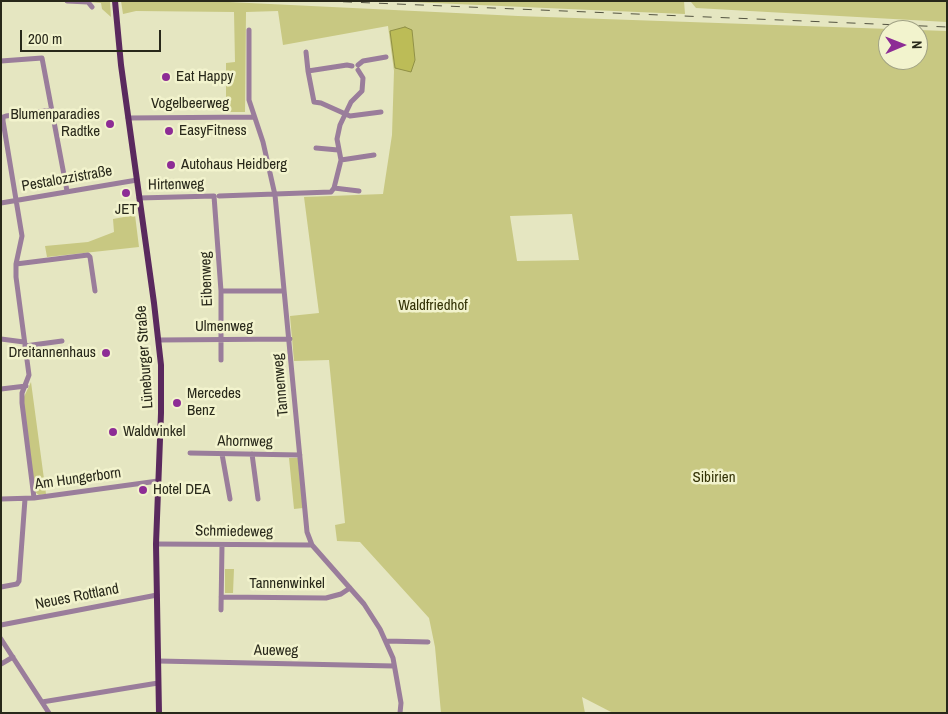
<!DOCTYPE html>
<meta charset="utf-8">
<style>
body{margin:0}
#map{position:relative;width:948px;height:714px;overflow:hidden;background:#e5e6c1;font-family:"Archivo Narrow",sans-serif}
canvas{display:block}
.frame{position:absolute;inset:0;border:2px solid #28281a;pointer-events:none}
.north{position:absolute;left:878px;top:20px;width:50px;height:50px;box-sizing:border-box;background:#f2f3cd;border:1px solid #a1a285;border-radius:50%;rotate:89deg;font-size:14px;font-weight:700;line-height:20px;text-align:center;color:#28281a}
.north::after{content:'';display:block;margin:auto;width:18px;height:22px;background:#8d2c95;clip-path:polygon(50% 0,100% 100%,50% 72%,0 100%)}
.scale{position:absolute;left:20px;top:30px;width:141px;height:22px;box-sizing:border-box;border:2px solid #28281a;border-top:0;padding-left:6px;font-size:15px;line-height:18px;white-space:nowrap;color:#28281a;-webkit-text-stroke:4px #f2f3cd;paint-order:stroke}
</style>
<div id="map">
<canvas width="948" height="714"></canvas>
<div class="frame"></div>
<div class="north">N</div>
<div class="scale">200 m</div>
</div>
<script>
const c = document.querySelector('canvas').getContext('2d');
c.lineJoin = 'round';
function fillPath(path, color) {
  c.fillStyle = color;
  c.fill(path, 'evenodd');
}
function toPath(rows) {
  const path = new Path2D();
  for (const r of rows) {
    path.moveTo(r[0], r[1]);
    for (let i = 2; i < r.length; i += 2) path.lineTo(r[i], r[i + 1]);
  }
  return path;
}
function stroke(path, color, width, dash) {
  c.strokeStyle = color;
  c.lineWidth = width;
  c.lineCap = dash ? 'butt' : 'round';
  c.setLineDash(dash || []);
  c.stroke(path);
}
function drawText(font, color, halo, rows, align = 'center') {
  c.font = font + ' "Archivo Narrow",sans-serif';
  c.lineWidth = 5;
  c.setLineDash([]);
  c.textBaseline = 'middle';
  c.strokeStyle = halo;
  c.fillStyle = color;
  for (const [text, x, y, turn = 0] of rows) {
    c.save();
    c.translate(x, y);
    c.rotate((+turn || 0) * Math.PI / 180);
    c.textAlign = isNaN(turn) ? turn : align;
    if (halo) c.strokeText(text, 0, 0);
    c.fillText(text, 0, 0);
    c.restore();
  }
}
const green = toPath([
 [78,1,110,1,111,17,102,9,101,3],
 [121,1,208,1,518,16,947,31,947,713,613,713,582,697,585,713,441,713,435,647,429,618,360,542,337,541,335,525,345,523,329,360,294,361,290,316,319,313,304,197,383,194,392,135,394,71,388,26,283,45,278,11,246,12,245,112,226,112,226,63,235,62,234,12,136,11,123,14],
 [412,30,415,60,395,68,391,31],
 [888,30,918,30,918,60,888,60],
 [572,214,579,260,517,261,510,216],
 [389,1,684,1,685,14,591,10],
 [947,1,947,22,696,8,691,2],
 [135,215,139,247,47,257,45,246,88,242,114,232,113,219],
 [31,382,46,494,39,495,35,492,23,399],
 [289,458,298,458,303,508,294,509],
 [225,569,234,569,233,593,225,593]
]);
const water = toPath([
 [405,27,412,30,415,60,411,72,395,68,390,31,405,27]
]);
const minor = toPath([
 [67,1,88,2,92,7],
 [249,30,249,100,263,142,275,195,307,532,312,545,364,604,380,629,393,658,401,703,400,713],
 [306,52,308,71],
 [1,61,42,58,67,191],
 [358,65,363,61,386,57],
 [352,66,347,65,308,71,314,102,321,103,350,116,381,112],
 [128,118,253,117],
 [316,148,338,150],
 [341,160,374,155],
 [334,188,359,191],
 [219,196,331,192,334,188,341,160,337,139,340,125,351,102,362,91,363,78,358,70],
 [139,198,214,196,221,291,221,360],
 [1,203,137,180],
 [16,264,88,255,90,257,95,291],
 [221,291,284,291],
 [1,339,24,342],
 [159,340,290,339],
 [25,346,62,341],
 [1,389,26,386],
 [190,453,300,455],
 [222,454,230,499],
 [252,454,258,499],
 [34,498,22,403,22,393,29,375,16,277,16,264,22,236,3,121,3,117,6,116,52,110],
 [1,499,34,498,158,481],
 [156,544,312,545],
 [1,587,17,584,19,581,25,499],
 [221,597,326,598,341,594,350,588],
 [221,610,222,545],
 [1,625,157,595],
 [1,639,49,713],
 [386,641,428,642],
 [158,661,394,666],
 [1,664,13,657],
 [42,702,158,683]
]);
const major = toPath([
 [115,1,121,65,154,303,161,365,161,413,156,544,159,713]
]);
const rail = toPath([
 [325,1,947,27]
]);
const markers = [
 [166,77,5,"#8d2c95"],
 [110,124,5,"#8d2c95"],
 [169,131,5,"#8d2c95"],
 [171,165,5,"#8d2c95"],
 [126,193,5,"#8d2c95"],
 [106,353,5,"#8d2c95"],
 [177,403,5,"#8d2c95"],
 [113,432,5,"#8d2c95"],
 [143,490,5,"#8d2c95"]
];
const poiNames = [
 ["Eat Happy",176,77],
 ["Blumenparadies",100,115,"right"],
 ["Radtke",100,132,"right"],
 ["EasyFitness",179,131],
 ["Autohaus Heidberg",181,165],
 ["JET",126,210,"center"],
 ["Dreitannenhaus",96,353,"right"],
 ["Mercedes",187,394],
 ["Benz",187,411],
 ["Waldwinkel",123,432],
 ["Hotel DEA",153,490]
];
const streetNames = [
 ["Vogelbeerweg",190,104],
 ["Pestalozzistraße",67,179,-10],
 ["Hirtenweg",176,185,-1],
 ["Eibenweg",207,279,-92],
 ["Ulmenweg",224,327],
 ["Lüneburger Straße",145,357,-94],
 ["Tannenweg",281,385,-95],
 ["Ahornweg",245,442,1],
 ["Am Hungerborn",78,479,-8],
 ["Schmiedeweg",234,532,1],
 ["Tannenwinkel",287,584],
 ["Neues Rottland",77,597,-11],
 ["Aueweg",276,651,1]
];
const parkNames = [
 ["Waldfriedhof",433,306],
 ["Sibirien",714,478]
];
fillPath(green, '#c8c882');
fillPath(water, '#bcbc57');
stroke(water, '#909045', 1);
stroke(minor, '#9a7d9b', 5);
stroke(major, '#5a295e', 6);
stroke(rail, '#535340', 1, [9, 9]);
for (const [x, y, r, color] of markers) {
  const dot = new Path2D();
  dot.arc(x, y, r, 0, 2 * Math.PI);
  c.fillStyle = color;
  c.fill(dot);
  stroke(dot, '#f2f3cd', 2);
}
drawText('15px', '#28281a', '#f2f3cd', poiNames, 'left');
drawText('15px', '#28281a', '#f2f3cd', streetNames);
drawText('15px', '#323105', '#f2f3cd', parkNames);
</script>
